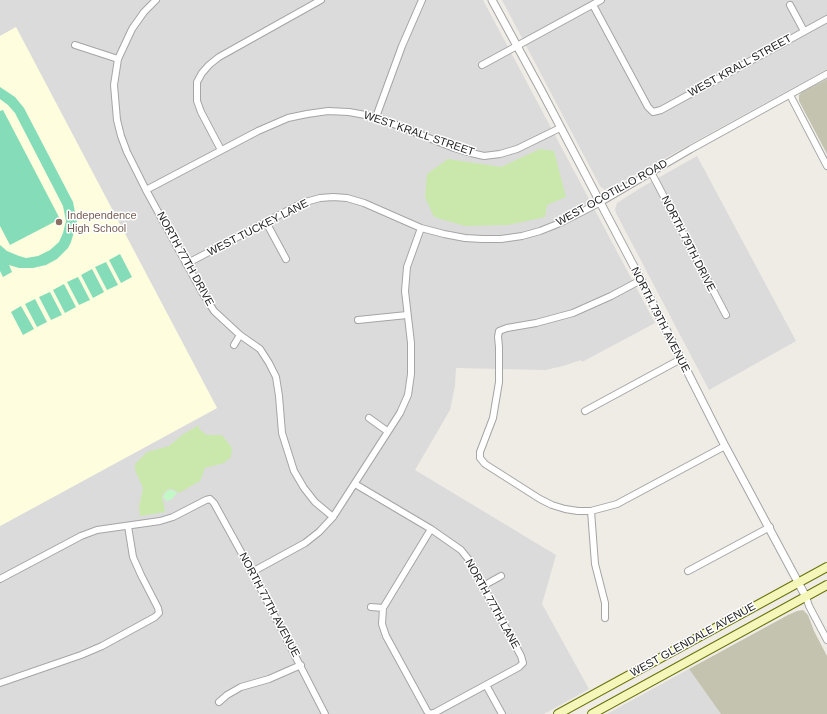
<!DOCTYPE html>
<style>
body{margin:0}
canvas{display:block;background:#efebe5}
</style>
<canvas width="827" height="714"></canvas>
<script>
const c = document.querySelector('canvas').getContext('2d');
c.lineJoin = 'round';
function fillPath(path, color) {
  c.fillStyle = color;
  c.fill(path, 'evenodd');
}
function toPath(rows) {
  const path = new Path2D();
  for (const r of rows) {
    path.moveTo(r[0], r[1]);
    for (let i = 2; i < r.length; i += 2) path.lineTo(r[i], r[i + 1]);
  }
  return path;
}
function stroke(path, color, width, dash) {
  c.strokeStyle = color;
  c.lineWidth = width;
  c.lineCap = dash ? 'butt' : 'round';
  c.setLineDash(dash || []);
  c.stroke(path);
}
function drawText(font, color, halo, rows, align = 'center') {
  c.font = font + ' Helvetica,sans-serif';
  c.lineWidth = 3;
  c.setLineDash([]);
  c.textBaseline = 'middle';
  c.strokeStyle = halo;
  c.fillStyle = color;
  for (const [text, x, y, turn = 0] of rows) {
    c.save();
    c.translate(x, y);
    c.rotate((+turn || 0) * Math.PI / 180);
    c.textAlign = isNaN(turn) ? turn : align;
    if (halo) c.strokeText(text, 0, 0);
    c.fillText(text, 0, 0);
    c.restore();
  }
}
const residential = toPath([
 [0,0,483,0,655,323,582,362,581,360,563,366,545,370,456,368,455,386,450,410,415,470,556,555,542,604,589,689,544,714,0,714,0,526,217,408,16,28,0,36],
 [502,0,827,0,827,69,607,190,605,190,600,186],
 [697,156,796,341,709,390,616,213,615,209,617,203,642,187],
 [689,669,721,714,607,714]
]);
const education = toPath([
 [16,27,217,408,0,526,0,36]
]);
const construction = toPath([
 [827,79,827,154,799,101,799,95,802,92],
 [803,610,808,615,814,631,827,656,827,714,721,714,689,669,788,615,797,611]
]);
const grass = toPath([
 [540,149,554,151,566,197,547,205,545,217,508,225,465,226,434,217,425,197,427,174,448,159,501,167],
 [199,425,199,429,207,435,222,435,232,448,231,457,224,463,205,468,200,481,179,493,173,489,168,489,162,495,165,512,140,516,139,507,143,488,135,470,135,464,147,452,169,446,182,435]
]);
const park = toPath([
 [169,490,172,490,177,493,172,499,167,501,163,497,166,492]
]);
const pitch = toPath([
 [0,87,15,97,24,108,73,202,77,222,71,242,68,248,57,259,46,265,33,268,19,268,9,265,12,272,3,277,0,271,0,245,7,251,19,256,26,258,38,256,50,250,59,242,63,233,66,221,63,206,15,113,8,105,0,99],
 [3,110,60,219,10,245,0,226,0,111],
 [120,254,132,277,121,283,109,260],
 [106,262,118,285,107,290,95,267],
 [92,269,104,292,93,298,81,275],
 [78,277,90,300,79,305,67,282],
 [64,284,76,307,65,313,53,290],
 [50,292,62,315,51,320,39,297],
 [35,299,47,322,37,327,25,304],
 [21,306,34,329,23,335,11,312]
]);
const minor = toPath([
 [156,0,144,12,132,29,118,59,114,85,117,120,121,136,127,152,146,190,202,292,214,311,240,335,260,349,269,363,276,377,279,396,282,433,294,471,304,488,315,502,333,517],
 [593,5,648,107,653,112,661,110,827,19],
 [790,5,804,31],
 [75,45,118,59],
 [482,65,601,0],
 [790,95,827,166],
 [376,117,402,46,422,0],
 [221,150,201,112,197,101,197,82,202,73,209,65,219,57,321,0],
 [651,172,726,315],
 [146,190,258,131,288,118,307,114,328,111,349,112,376,117,454,148,471,153,484,156,500,154,517,149,560,128],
 [266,222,286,259],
 [186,264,302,203,320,198,333,197,347,198,364,203,421,228,444,234,465,238,482,239,501,239,522,236,540,231,560,223,599,203,691,149,827,74],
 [641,280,611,296,573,313,536,323,507,328,499,331,498,337,499,347,499,382,493,418,480,452,480,458,485,464,540,499,552,505,565,509,578,511,591,511,617,504,725,446],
 [358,320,407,315],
 [234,345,240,335],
 [585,411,681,359],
 [369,418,387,431],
 [355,484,431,529,461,550,469,560,521,656,523,663,519,667,436,712,430,714,427,711,386,636,382,624,383,608,431,529],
 [591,511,595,564,605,603,605,618],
 [688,571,770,527],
 [252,572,305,543,319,532,333,517,400,413,408,395,411,374,411,343,405,291,407,267,421,228],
 [0,579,81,536,97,530,160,521,173,517,206,500,210,499,214,503,252,572,325,714],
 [483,586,501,576],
 [806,597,809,606,827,640],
 [371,607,383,608],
 [0,683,81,655,102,646,155,617,159,613,158,608,141,575,133,557,128,526],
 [486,685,502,714],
 [219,702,227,695,241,687,269,679,301,665]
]);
const tertiary = toPath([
 [492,0,541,90,641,280,725,446,806,597]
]);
const secondary = toPath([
 [558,714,827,567],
 [592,714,827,585]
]);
const markers = [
 [59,222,4,"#8d6e63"]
];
const streetNames = [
 ["WEST KRALL STREET",740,66,-29],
 ["WEST KRALL STREET",419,134,19],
 ["WEST OCOTILLO ROAD",612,193,-29],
 ["WEST TUCKEY LANE",258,228,-27],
 ["NORTH 79TH DRIVE",688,244,63],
 ["NORTH 77TH DRIVE",185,259,61],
 ["NORTH 79TH AVENUE",660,320,63],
 ["NORTH 77TH LANE",492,604,61],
 ["NORTH 77TH AVENUE",269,605,62],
 ["WEST GLENDALE AVENUE",693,640,-29]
];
const educationNames = [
 ["Independence",67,216],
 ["High School",67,229]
];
fillPath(residential, '#dcdbdb');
fillPath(education, '#fefede');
fillPath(construction, '#c3c3b0');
fillPath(grass, '#cae8ac');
fillPath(park, '#c3f8c6');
fillPath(pitch, '#85dcb9');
stroke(minor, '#a5a5a5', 8);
stroke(tertiary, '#a5a5a5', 9);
stroke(secondary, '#687208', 10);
stroke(minor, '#fff', 6);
stroke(tertiary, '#fff', 7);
stroke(secondary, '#f5f7ba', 8);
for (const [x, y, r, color] of markers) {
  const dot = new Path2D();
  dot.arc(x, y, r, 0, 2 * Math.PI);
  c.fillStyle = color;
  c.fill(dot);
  stroke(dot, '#fff', 1.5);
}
drawText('11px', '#1e1e1e', '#fff', streetNames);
drawText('11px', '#785e54', '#fff', educationNames, 'left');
</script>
